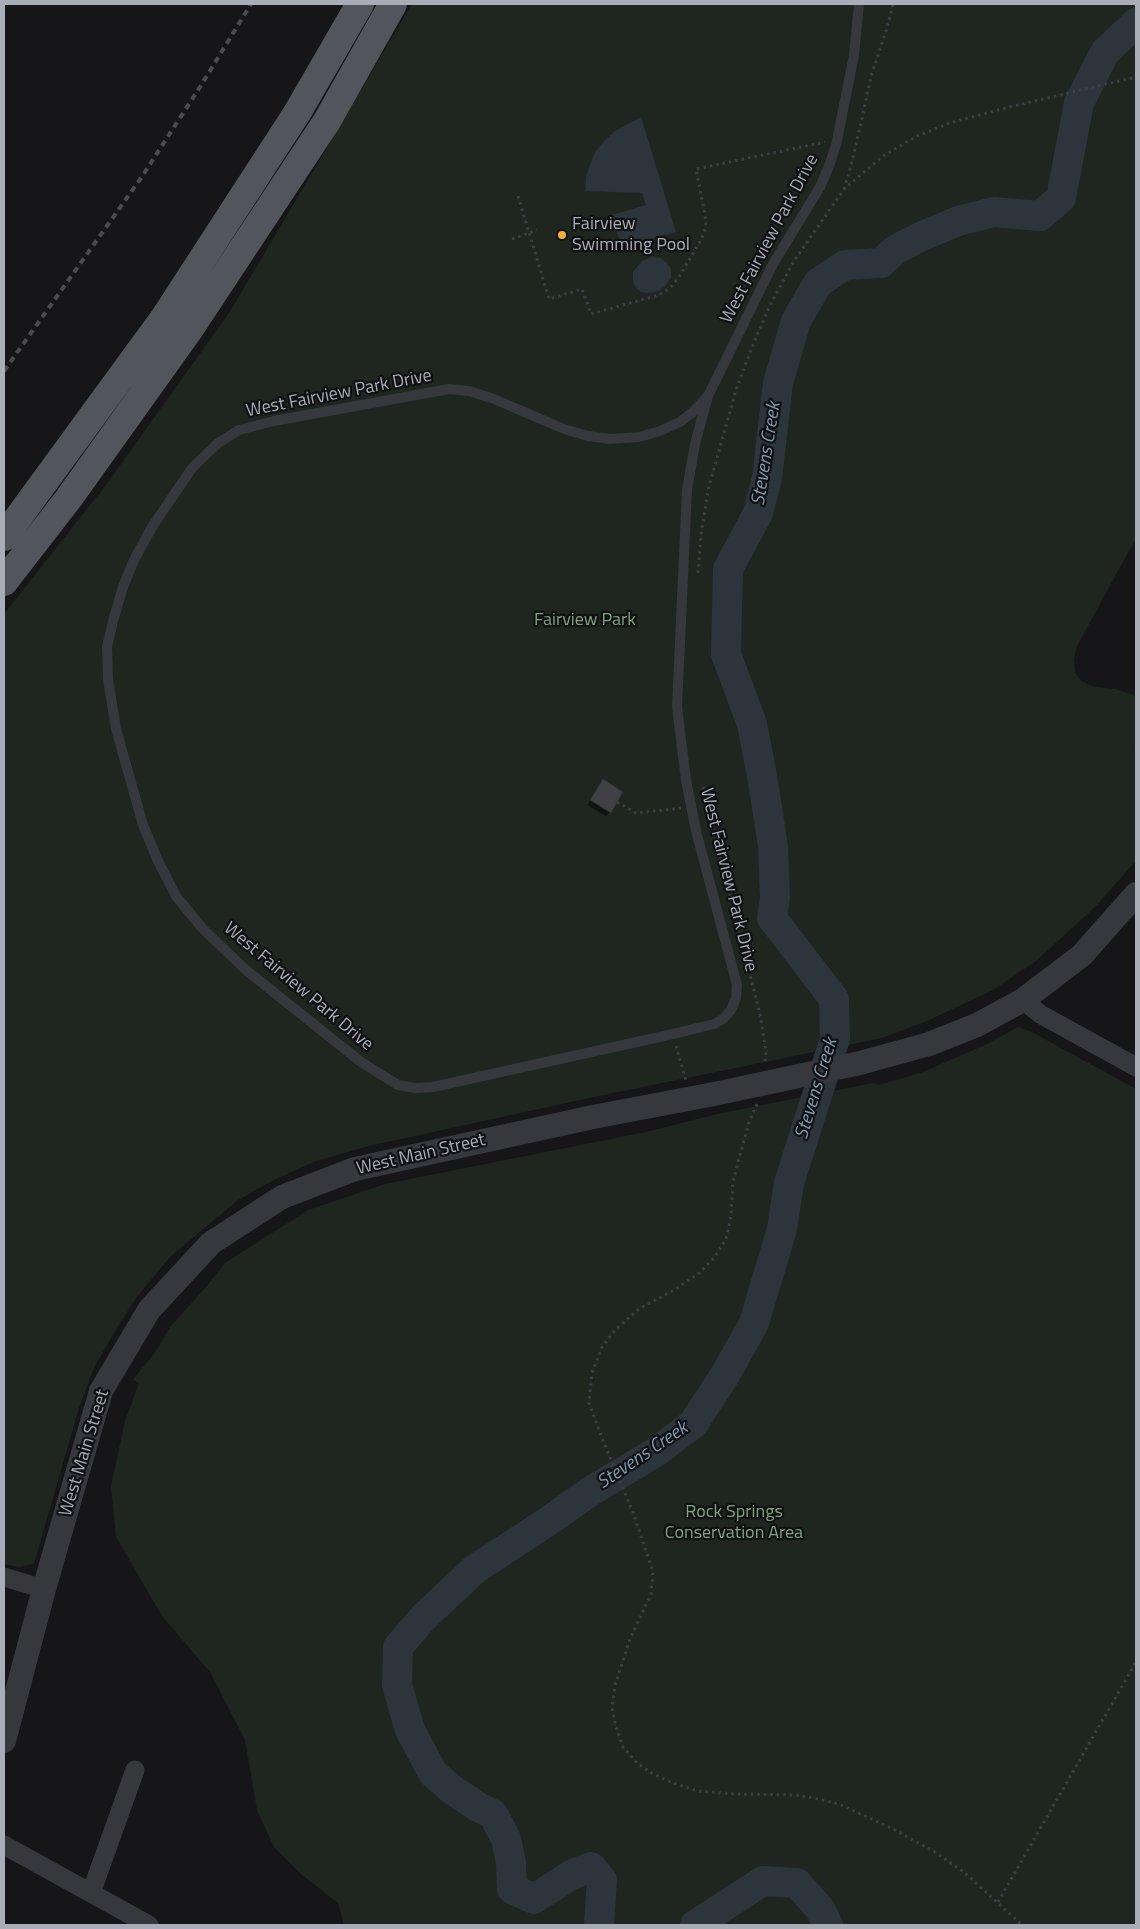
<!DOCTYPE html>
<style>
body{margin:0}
#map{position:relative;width:1140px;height:1929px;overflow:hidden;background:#161618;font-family:"Titillium Web",sans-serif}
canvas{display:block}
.frame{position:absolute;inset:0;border:5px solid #a8adb8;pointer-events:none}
</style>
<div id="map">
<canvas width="1140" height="1929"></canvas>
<div class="frame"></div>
</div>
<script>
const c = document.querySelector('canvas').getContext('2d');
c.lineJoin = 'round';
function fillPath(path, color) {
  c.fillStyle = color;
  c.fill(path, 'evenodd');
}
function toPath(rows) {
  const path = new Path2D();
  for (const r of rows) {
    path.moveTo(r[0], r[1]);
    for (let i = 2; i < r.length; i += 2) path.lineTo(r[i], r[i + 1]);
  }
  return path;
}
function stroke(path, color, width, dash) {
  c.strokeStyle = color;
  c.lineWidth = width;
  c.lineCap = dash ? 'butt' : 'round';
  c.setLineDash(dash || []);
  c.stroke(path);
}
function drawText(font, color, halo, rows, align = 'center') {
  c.font = font + ' "Titillium Web",sans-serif';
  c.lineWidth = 4.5;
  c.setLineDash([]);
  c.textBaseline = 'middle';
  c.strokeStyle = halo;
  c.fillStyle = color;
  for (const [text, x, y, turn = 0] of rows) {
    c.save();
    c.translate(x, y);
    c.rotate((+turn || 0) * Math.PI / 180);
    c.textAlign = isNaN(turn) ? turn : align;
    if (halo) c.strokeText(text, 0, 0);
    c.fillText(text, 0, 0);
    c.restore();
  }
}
const green = toPath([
 [412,4,1136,4,1136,538,1077,646,1074,660,1075,672,1081,681,1095,687,1116,689,1136,696,1136,744,1134,745,1136,746,1136,861,1094,908,1036,961,993,990,927,1021,882,1038,589,1098,369,1146,316,1161,274,1180,238,1200,170,1257,136,1298,115,1331,95,1366,79,1408,34,1564,19,1567,4,1564,4,614,106,485,229,313],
 [1018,1027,1032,1032,1136,1089,1136,1925,344,1925,338,1903,302,1875,274,1847,257,1810,245,1740,210,1672,162,1616,116,1537,111,1486,125,1421,139,1383,133,1380,156,1351,170,1327,206,1287,225,1263,308,1210,385,1184,646,1132,717,1114,838,1090,873,1083,879,1085,923,1072,987,1044]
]);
const water = toPath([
 [641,117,676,232,622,247,611,215,646,205,642,193,585,191,586,176,595,152,604,141,615,131],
 [651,257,660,258,667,263,671,269,671,278,665,286,659,291,649,293,641,292,637,289,633,282,633,272,642,261]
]);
const shadow = toPath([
 [603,781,610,812,606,816,587,805]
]);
const river = toPath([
 [599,1925,602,1880,591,1867,571,1875,534,1899,512,1889,511,1863,506,1839,493,1814,478,1807,450,1788,433,1773,410,1730,397,1685,398,1647,424,1617,475,1569,547,1522,591,1491,656,1452,693,1424,725,1375,754,1323,782,1229,789,1183,835,1039,834,999,772,918,775,898,773,846,762,776,752,724,726,654,728,569,758,513,767,478,778,383,796,321,818,283,845,265,881,263,895,250,920,237,958,221,994,212,1040,216,1061,198,1079,103,1105,52,1136,23],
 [695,1925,763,1881,797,1883,820,1909,828,1925]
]);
const building = toPath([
 [603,779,623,792,611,813,590,800,603,779]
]);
const path = toPath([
 [844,189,852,162,872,73,887,28,893,4],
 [518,196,549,299,582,289,591,314,659,295,670,288,679,277,701,240,706,227,705,215,696,169,825,142],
 [512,239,537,230],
 [698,573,701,535,708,490,736,390,752,347,770,305,794,261,844,189,883,156,917,136,950,123,1005,108,1136,77],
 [703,787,760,1014,766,1052,765,1063],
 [617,802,636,813,681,808],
 [676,1046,686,1081],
 [757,1104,749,1122,733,1181,731,1216,726,1239,715,1257,698,1274,674,1290,639,1309,616,1329,602,1347,592,1373,589,1403,602,1438,633,1512,653,1572,651,1594,630,1639,615,1685,612,1708,616,1727,623,1747,637,1763,653,1774,673,1783,698,1791,735,1794,795,1795,814,1798,839,1804,895,1830,935,1852,965,1873,1022,1925],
 [998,1902,1136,1662]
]);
const service = toPath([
 [708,396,694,411,680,422,660,431,639,437,610,439,588,436,564,429,494,399,469,391,449,389,274,421,239,430,218,443,192,468,152,527,134,560,123,587,113,621,107,647,108,679,116,729,143,825,158,861,176,896,202,928,246,970,361,1062,398,1085,415,1088,433,1087,673,1034,714,1024,723,1019,731,1010,736,998,737,985,696,831,686,780,677,707,687,490,695,444,708,396,773,264,820,187,829,166,836,145,854,55,859,4]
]);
const minor = toPath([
 [1023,1000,1040,1014,1136,1067],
 [4,1577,44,1589],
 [4,1845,149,1925],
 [91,1893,135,1770]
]);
const tertiary = toPath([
 [4,1741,44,1589,101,1391,149,1310,211,1243,282,1197,355,1169,593,1117,714,1094,860,1063,929,1044,977,1025,1023,1000,1082,955,1136,894]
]);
const primary = toPath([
 [4,537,164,318,297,113,360,4],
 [4,582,69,498,189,330,327,121,393,4]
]);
const rail = toPath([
 [4,371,141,178,200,87,251,4]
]);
const markers = [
 [562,235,5,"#f2b134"]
];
const poiNames = [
 ["Fairview",572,225],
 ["Swimming Pool",572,246]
];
const streetNames = [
 ["West Fairview Park Drive",770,239,-62],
 ["West Fairview Park Drive",339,394,-11],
 ["West Fairview Park Drive",728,880,76],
 ["West Fairview Park Drive",298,987,40],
 ["West Main Street",421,1155,-13],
 ["West Main Street",85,1453,-73]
];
const parkNames = [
 ["Fairview Park",585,621],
 ["Rock Springs",734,1513],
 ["Conservation Area",734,1534]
];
const waterNames = [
 ["Stevens Creek",767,454,-81],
 ["Stevens Creek",817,1089,-73],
 ["Stevens Creek",643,1456,-34]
];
fillPath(green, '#1e261f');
fillPath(water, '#2c353c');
fillPath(shadow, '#0007');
stroke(river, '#2c353c', 30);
fillPath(building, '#404145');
stroke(building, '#303034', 1);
stroke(path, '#3d3f44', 3, [2.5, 4]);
stroke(service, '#37383d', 10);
stroke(minor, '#37383d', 19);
stroke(tertiary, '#37383d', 24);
stroke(primary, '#53555c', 28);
stroke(rail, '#4a4c52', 4, [6, 5]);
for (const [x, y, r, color] of markers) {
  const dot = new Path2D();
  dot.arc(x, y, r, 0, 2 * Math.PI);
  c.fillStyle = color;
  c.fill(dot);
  stroke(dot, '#111113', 2);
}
drawText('18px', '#a8adb8', '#111113', poiNames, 'left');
drawText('18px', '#a8adb8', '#111113', streetNames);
drawText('18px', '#7fa381', '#111113', parkNames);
drawText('italic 19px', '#7f9bb3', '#111113', waterNames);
</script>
